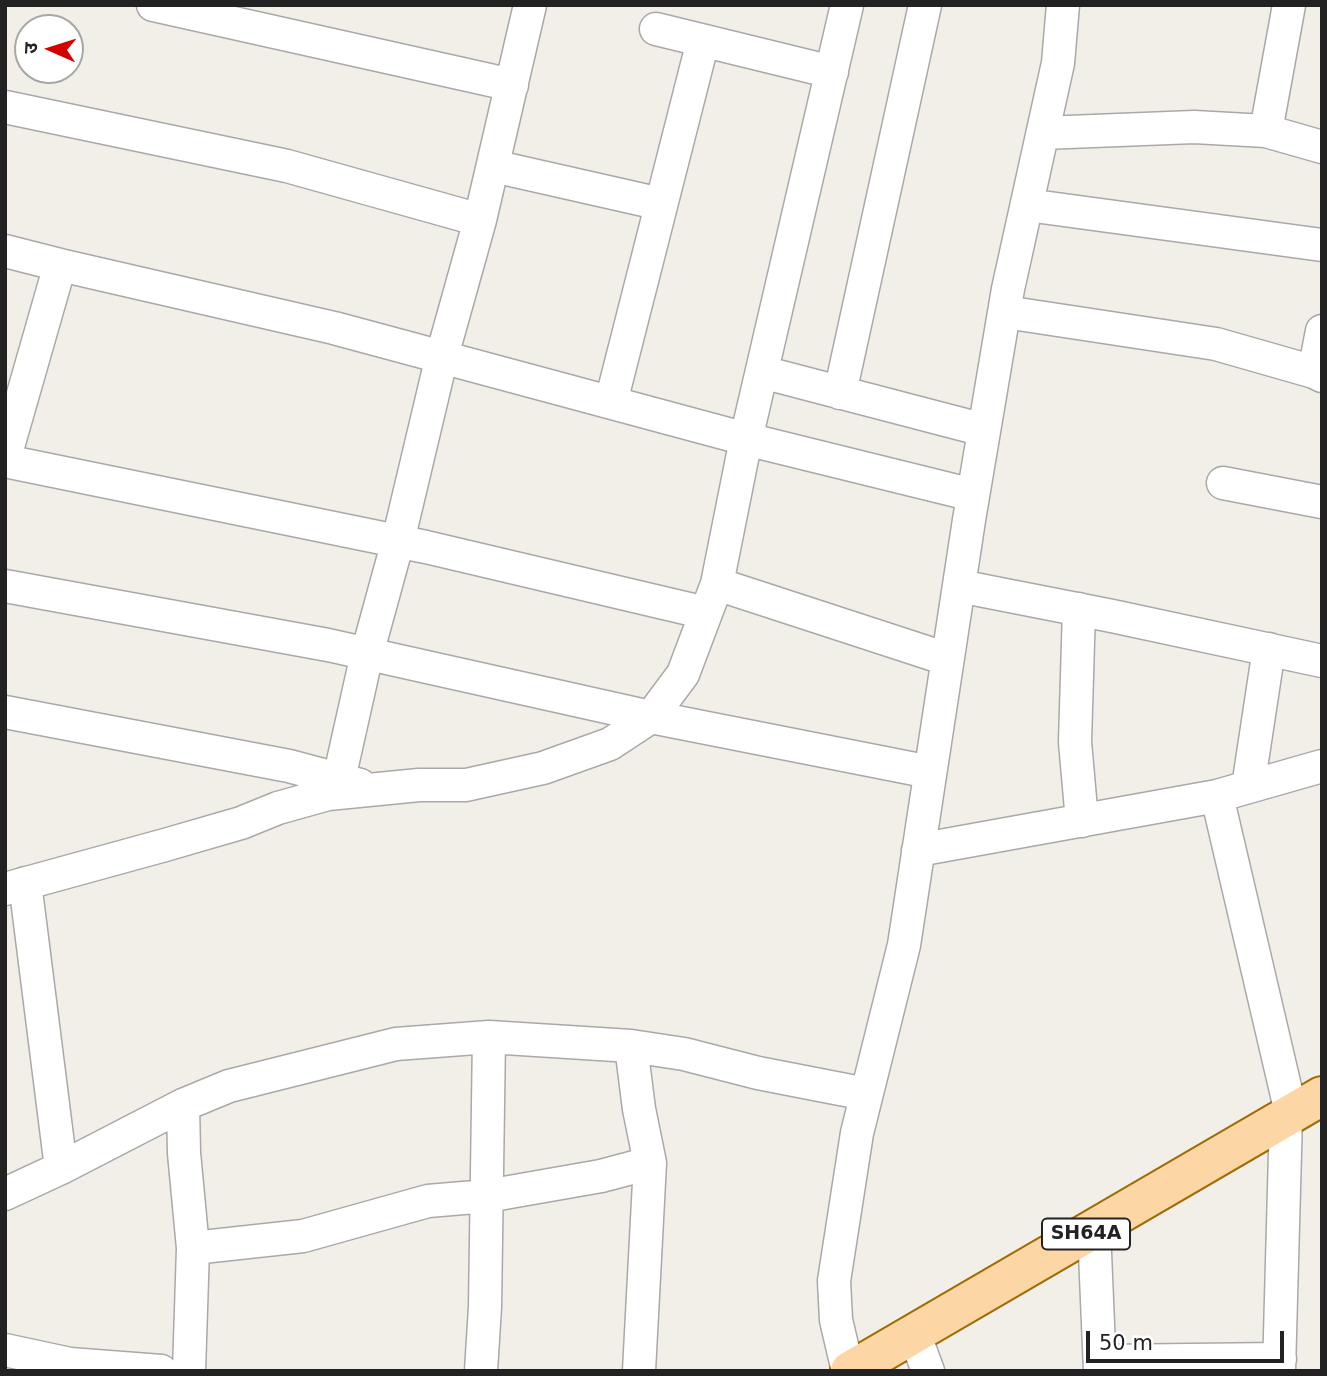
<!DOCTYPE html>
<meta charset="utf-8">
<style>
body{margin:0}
#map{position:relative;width:1327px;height:1376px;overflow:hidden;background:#f2efe9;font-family:"DejaVu Sans","Noto Sans Devanagari",sans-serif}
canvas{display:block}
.frame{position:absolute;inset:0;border:7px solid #222;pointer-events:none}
.north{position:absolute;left:14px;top:14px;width:70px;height:70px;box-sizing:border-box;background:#fff;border:2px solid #a7a7a7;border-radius:50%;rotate:273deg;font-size:19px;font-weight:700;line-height:28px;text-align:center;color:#222}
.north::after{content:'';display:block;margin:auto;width:24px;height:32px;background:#d40000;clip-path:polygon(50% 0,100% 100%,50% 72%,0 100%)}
.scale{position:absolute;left:1086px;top:1331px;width:198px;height:32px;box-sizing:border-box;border:4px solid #222;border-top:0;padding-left:9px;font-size:21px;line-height:24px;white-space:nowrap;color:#222;-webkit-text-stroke:5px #fff;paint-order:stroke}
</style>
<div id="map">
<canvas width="1327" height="1376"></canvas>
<div class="frame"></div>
<div class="north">उ</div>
<div class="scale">50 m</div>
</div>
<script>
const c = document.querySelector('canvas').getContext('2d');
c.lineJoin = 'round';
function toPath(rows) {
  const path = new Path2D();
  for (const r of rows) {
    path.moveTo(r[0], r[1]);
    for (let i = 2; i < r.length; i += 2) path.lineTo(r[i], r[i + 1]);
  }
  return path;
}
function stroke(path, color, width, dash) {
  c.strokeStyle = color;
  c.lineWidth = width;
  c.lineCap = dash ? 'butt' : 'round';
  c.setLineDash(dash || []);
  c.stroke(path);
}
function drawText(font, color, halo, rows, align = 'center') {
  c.font = font + ' "DejaVu Sans",sans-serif';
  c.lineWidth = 7;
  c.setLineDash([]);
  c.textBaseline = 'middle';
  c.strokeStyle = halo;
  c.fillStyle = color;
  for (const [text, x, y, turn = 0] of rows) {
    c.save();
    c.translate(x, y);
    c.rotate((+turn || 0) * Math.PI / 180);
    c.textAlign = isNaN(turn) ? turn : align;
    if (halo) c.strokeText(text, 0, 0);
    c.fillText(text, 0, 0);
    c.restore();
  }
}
const street = toPath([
 [153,5,512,85],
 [656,29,832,72],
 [5,107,287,166,480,220],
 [1266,131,1289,5],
 [1043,133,1194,127,1266,131,1322,147],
 [493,166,661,204],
 [1027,205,1322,245],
 [5,251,60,265,334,328,746,439,973,495],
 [1005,312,1216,344,1314,372,1322,376],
 [762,372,984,430],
 [1314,372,1322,331],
 [840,393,925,5],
 [611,402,703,41],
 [5,457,60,265],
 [5,461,426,547,706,613],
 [1223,483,1322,502],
 [717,584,947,659],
 [5,586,328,645,651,717,930,772],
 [959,586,1112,616,1322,661],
 [1079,609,1075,742,1082,821],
 [5,712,289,766,360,785],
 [339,779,367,654,398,541,442,356,480,220,530,5],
 [1248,787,1269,649],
 [1217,796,1289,1104,1286,1116,1279,1371],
 [918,850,1217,796,1322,766],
 [25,883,61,1168],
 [5,889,165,845,241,823,278,808,328,794,419,785,466,785,543,768,610,744,651,717,683,674,717,584,746,439,847,5],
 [631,1046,639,1109,650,1163,639,1371],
 [183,1105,184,1153,193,1248,189,1371],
 [5,1194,61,1168,183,1105,229,1086,396,1044,489,1037,631,1046,684,1054,758,1073,866,1094],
 [1094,1229,1100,1371],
 [193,1248,303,1236,428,1201,487,1196,601,1176,650,1163],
 [914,1333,928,1371],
 [5,1350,70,1364,161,1371],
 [1100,1361,1280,1359],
 [481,1371,485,1307,489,1037],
 [848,1371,836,1320,834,1281,857,1133,904,945,969,520,1008,289,1058,63,1063,5]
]);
const primary = toPath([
 [850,1371,1322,1096]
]);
const shields = [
 [1086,1234,88]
];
const shieldNames = [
 ["SH64A",1086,1234]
];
stroke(street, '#a9a9a9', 35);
stroke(primary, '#a06b00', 42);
stroke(street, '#fff', 32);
stroke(primary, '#fcd6a4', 38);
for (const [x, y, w] of shields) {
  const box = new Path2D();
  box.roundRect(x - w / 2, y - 15.5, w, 31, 5);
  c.fillStyle = '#fff';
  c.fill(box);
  stroke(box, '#222', 2);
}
drawText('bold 19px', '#222', null, shieldNames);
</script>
